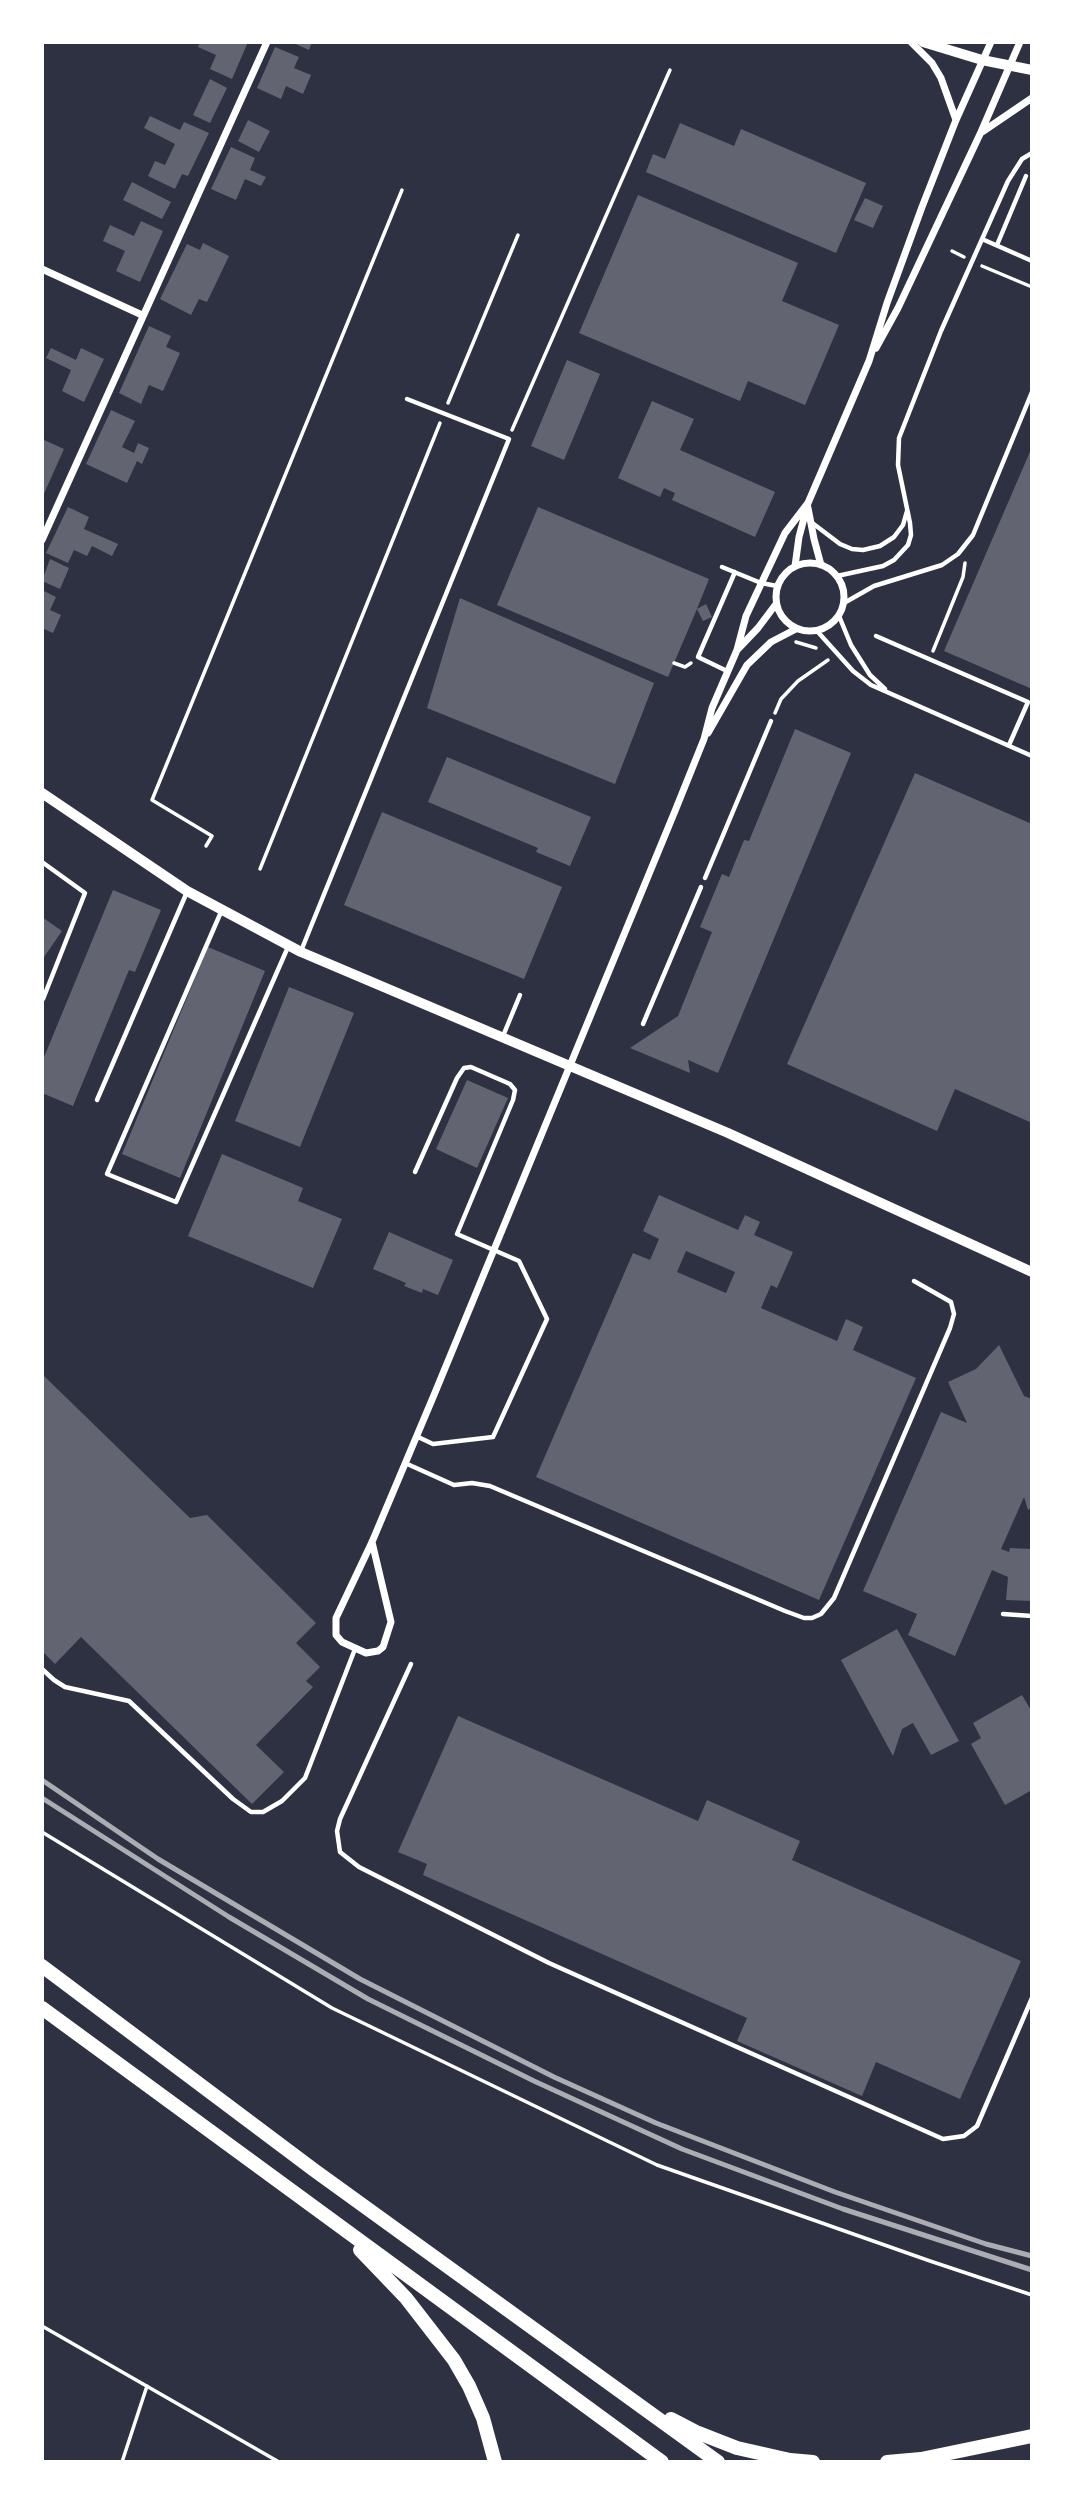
<!DOCTYPE html>
<style>
body{margin:0}
#map{position:relative;width:1074px;height:2504px;overflow:hidden;background:#2d3142;font-family:Barlow,sans-serif}
canvas{display:block}
.frame{position:absolute;inset:0;border:44px solid #fff;pointer-events:none}
</style>
<div id="map">
<canvas width="1074" height="2504"></canvas>
<div class="frame"></div>
</div>
<script>
const c = document.querySelector('canvas').getContext('2d');
c.lineJoin = 'round';
function fillPath(path, color) {
  c.fillStyle = color;
  c.fill(path, 'evenodd');
}
function toPath(rows) {
  const path = new Path2D();
  for (const r of rows) {
    if (r.length === 3) {
      path.moveTo(r[0] + r[2], r[1]);
      path.arc(r[0], r[1], r[2], 0, 2 * Math.PI);
      continue;
    }
    path.moveTo(r[0], r[1]);
    for (let i = 2; i < r.length; i += 2) path.lineTo(r[i], r[i + 1]);
  }
  return path;
}
function stroke(path, color, width, dash) {
  c.strokeStyle = color;
  c.lineWidth = width;
  c.lineCap = dash ? 'butt' : 'round';
  c.setLineDash(dash || []);
  c.stroke(path);
}
const building = toPath([
 [200,42,248,42,232,79,210,69,216,55,198,47],
 [291,42,312,42,309,50],
 [275,47,299,57,294,68,311,75,303,94,286,86,281,99,257,88],
 [210,79,227,88,210,123,193,115],
 [150,116,180,130,184,122,209,133,188,176,182,174,175,189,148,176,155,161,165,165,175,144,144,128],
 [248,120,270,131,259,152,238,141],
 [680,123,734,146,741,129,866,183,836,253,646,172,653,154,665,159],
 [231,147,255,158,250,170,266,177,261,186,245,179,236,200,211,189],
 [132,182,171,202,162,219,123,200],
 [638,195,798,263,782,301,839,325,805,405,748,381,740,401,579,333],
 [865,198,883,206,873,228,854,220],
 [141,221,163,231,140,282,116,271,125,251,103,241,110,225,134,236],
 [203,243,229,256,207,302,199,299,191,315,160,299,187,244,200,250],
 [149,326,171,336,166,347,180,353,163,391,149,385,141,404,119,393],
 [51,348,76,360,81,348,104,359,84,402,62,391,71,370,46,358],
 [567,360,600,374,564,460,531,446],
 [652,401,694,419,680,450,775,492,755,537,672,500,675,493,664,488,660,497,618,478],
 [111,410,135,421,122,447,134,453,138,443,149,448,142,464,137,461,127,483,86,464],
 [42,439,64,449,42,498],
 [1032,447,1032,689,944,651],
 [68,507,89,517,84,529,118,544,112,556,92,546,87,556,74,550,68,563,46,553],
 [538,507,709,579,697,609,706,604,712,617,703,621,697,609,668,677,497,605],
 [50,559,69,568,60,589,42,581],
 [42,590,56,597,50,610,61,615,53,633,42,628],
 [460,598,654,683,615,784,427,708],
 [795,729,851,753,718,1073,688,1060,690,1073,630,1048,678,1016,712,932,700,927,722,874,729,877,744,840,749,841],
 [447,757,591,817,570,866,536,852,538,848,428,802],
 [915,773,1032,824,1032,1123,955,1089,937,1131,787,1064],
 [382,812,562,887,524,979,344,905],
 [113,890,161,910,135,972,129,970,73,1106,42,1093,42,1062],
 [42,917,62,931,42,960],
 [208,947,265,971,180,1178,122,1154],
 [289,987,354,1013,300,1147,235,1121],
 [467,1080,508,1098,477,1168,436,1149],
 [222,1154,303,1188,298,1201,342,1219,313,1288,188,1236],
 [659,1195,738,1230,745,1215,760,1222,754,1235,793,1252,777,1288,771,1285,761,1308,837,1341,846,1319,863,1327,853,1350,916,1378,819,1600,536,1477,633,1253,650,1260,659,1239,643,1231],
 [686,1251,735,1272,726,1293,677,1272],
 [389,1232,453,1260,438,1295,423,1289,422,1293,404,1286,406,1283,373,1269],
 [999,1345,1024,1396,1032,1399,1032,1507,1028,1510,1024,1497,1001,1549,1009,1552,1010,1548,1032,1549,1032,1601,1006,1600,1008,1577,992,1570,955,1656,908,1635,917,1614,863,1591,941,1412,967,1423,948,1382,976,1369],
 [42,1374,190,1518,207,1515,316,1623,296,1643,320,1667,306,1681,313,1687,256,1745,284,1772,252,1804,81,1637,55,1664,42,1651],
 [897,1629,959,1741,931,1755,913,1723,902,1729,893,1756,841,1660],
 [1022,1695,1032,1712,1032,1790,1005,1805,971,1744,981,1738,973,1723],
 [458,1716,698,1821,707,1800,800,1841,792,1860,1021,1961,960,2099,876,2062,862,2096,737,2041,747,2018,423,1875,427,1864,398,1852]
]);
const path = toPath([
 [952,251,964,257],
 [982,266,1032,287],
 [448,403,518,235],
 [512,430,670,70],
 [796,642,816,648],
 [933,651,963,577,965,563],
 [674,663,685,667,691,663],
 [775,713,781,699,798,681,828,660],
 [206,846,212,836,152,800,402,190],
 [260,869,440,423],
 [42,1832,332,2008,657,2165,930,2261,1032,2295],
 [42,2326,279,2462],
 [122,2462,147,2386]
]);
const service = toPath([
 [982,239,1032,261],
 [997,245,1026,176],
 [811,522,840,544,852,549,863,550,880,546,894,537,903,525,907,511],
 [722,567,761,583,777,586],
 [837,576,883,566,894,560,908,545,911,535,910,523,898,465,899,438,941,331,1008,181,1022,159,1032,153],
 [844,603,874,586,942,565,958,554,973,535,1032,392],
 [839,616,851,645,870,675,885,689],
 [817,631,853,671,871,685,1032,756],
 [876,636,1028,702,1009,745],
 [727,671,698,657,735,572],
 [42,862,85,893,43,999],
 [705,878,771,721],
 [221,912,107,1174,176,1202,288,947],
 [301,951,509,439,407,399],
 [643,1024,701,887],
 [503,1036,520,995],
 [97,1100,187,892],
 [415,1172,457,1078,464,1068,471,1067,510,1084,515,1090,513,1100,457,1234,519,1261,547,1319,493,1437,433,1444,416,1436],
 [405,1463,454,1485,472,1483,490,1486,785,1611,804,1618,812,1618,821,1614,834,1598,950,1328,954,1314,951,1302,914,1281],
 [1003,1614,1032,1616],
 [411,1664,340,1819,337,1831,340,1852,359,1867,549,1963,943,2139,964,2136,977,2126,1032,1998],
 [42,1669,54,1680,65,1687,129,1701,233,1799,251,1812,263,1812,282,1801,305,1778,355,1649]
]);
const minor = toPath([
 [911,42,932,63,941,78,956,120],
 [982,132,1032,98],
 [42,269,142,315],
 [876,348,898,308,981,132,1020,42],
 [808,508,814,539,821,565],
 [42,540,267,42],
 [810,597,34],
 [795,566,799,537,808,503,869,361,887,303,922,207,956,120,991,42],
 [738,649,758,628,776,604],
 [708,733,747,665,771,642,796,629],
 [372,1542,391,1622,383,1647,378,1651,366,1653,342,1642,336,1635,336,1618,372,1542,434,1395,675,811,704,739,712,708,737,650,746,616,785,533,808,503]
]);
const tertiary = toPath([
 [42,793,187,891,301,952,728,1133,1032,1272]
]);
const secondary = toPath([
 [923,42,982,60,1032,70]
]);
const motorway = toPath([
 [42,1966,314,2170,718,2462],
 [42,2008,662,2462],
 [360,2250,406,2298,454,2360,469,2386,483,2418,495,2462],
 [671,2419,696,2432,737,2448,790,2460,813,2462],
 [887,2462,921,2459,1032,2436]
]);
const rail = toPath([
 [42,1780,158,1859,360,1979,554,2077,656,2123,835,2192,986,2244,1032,2256],
 [42,1798,229,1917,368,1999,534,2081,682,2149,843,2209,1032,2270]
]);
fillPath(building, '#626471');
stroke(path, '#fff', 3.5);
stroke(service, '#fff', 4.5);
stroke(minor, '#fff', 7);
stroke(tertiary, '#fff', 10);
stroke(secondary, '#fff', 10);
stroke(motorway, '#fff', 14);
stroke(rail, '#abadb3', 5);
</script>
